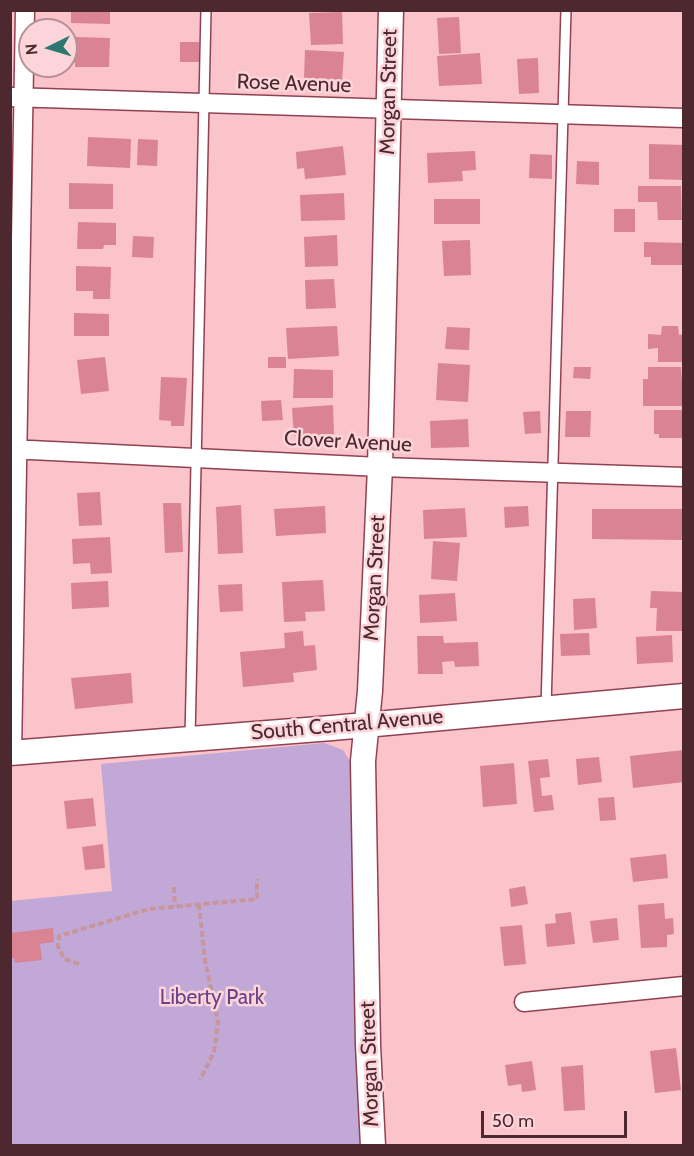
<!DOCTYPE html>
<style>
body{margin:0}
#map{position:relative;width:694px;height:1156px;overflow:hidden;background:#fbc3ca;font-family:Cabin,sans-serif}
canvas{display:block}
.frame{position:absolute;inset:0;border:12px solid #4d292f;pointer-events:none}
.north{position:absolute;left:18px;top:18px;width:60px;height:60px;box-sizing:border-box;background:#fcd5da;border:2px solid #b69096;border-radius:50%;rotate:265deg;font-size:16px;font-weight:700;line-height:24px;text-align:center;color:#4d292f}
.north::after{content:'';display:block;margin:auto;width:21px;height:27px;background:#2e7671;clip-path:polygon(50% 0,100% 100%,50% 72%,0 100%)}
.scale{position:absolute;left:481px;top:1111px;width:146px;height:27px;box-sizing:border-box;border:3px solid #4d292f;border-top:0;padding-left:8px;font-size:18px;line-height:21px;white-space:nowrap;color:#4d292f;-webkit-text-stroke:4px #fcd5da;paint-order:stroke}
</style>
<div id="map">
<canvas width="694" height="1156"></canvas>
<div class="frame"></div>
<div class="north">N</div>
<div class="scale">50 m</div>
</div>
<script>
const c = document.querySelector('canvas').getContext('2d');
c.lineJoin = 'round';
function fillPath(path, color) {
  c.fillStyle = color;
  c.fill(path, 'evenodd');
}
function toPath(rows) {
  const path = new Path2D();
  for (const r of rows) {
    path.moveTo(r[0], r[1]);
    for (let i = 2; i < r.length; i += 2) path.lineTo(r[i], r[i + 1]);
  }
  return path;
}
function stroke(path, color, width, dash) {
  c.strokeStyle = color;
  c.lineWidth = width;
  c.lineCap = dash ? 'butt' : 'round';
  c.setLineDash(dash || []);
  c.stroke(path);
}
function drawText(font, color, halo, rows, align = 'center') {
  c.font = font + ' Cabin,sans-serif';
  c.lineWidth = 5;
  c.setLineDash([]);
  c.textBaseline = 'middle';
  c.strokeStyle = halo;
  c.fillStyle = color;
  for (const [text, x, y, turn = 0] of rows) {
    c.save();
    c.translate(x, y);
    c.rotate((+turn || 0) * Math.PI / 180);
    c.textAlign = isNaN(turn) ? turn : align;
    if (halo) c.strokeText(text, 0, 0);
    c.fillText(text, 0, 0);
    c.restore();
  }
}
const green = toPath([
 [324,743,343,750,355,769,362,1145,11,1146,11,901,112,891,101,764]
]);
const building = toPath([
 [71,10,110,10,110,24,71,23],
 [342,12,343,44,311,45,309,13],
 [459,17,461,53,439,54,437,18],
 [75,37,110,38,109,67,75,67],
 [180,42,199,42,200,62,180,62],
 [305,50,344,52,342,81,304,79],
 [480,53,482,84,439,86,437,56],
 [538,58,539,93,519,94,517,59],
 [88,137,131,139,130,168,87,166],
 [138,139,158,140,157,166,137,165],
 [649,144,684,145,684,180,649,179],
 [343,146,346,175,305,179,304,168,297,169,296,152],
 [475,151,476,170,462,171,463,181,428,183,427,153],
 [530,154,552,155,552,179,529,178],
 [577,161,599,162,599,185,576,184],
 [69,183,113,184,113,209,69,209],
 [638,186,681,186,682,220,658,220,657,202,638,202],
 [344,193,345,220,301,221,300,195],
 [434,199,480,199,480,224,434,224],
 [614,209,635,209,635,232,614,232],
 [78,222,116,223,116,245,104,245,103,249,77,249],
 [337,235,338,266,305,267,304,237],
 [133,236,154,237,153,258,132,257],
 [470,240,471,275,444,276,442,241],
 [644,242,684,243,684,265,651,265,651,257,644,257],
 [76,266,111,267,110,299,93,299,93,291,76,291],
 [334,279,336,308,306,309,305,280],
 [74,313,109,314,109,336,74,336],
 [337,326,339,356,288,359,286,328],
 [662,326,678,326,679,335,684,334,682,362,658,362,658,348,648,349,648,334,661,335],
 [447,327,470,328,469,350,445,349],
 [105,357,109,391,81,394,77,360],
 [268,357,286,357,286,368,268,368],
 [438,363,470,365,468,402,436,400],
 [574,367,591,367,590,379,573,378],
 [648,367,681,367,684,406,643,406,643,379,648,379],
 [294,369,333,370,333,398,293,398],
 [161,377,187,378,184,426,171,426,171,421,159,420],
 [281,400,283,420,262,421,261,401],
 [333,405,334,434,294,436,292,408],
 [654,410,684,410,684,438,659,438,659,434,654,434],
 [540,411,541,433,525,434,523,412],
 [566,411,591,411,590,437,565,437],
 [468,419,469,447,431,448,430,421],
 [100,492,102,525,79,526,77,493],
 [163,503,181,503,183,552,165,553],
 [241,505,243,553,218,554,216,507],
 [325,506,326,533,276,536,274,509],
 [528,506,529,526,505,528,504,507],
 [465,508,467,537,424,539,423,510],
 [592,509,684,509,684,540,592,539],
 [110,537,112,573,91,574,90,563,73,564,72,539],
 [433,541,460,543,457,581,431,579],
 [323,580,325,611,305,612,306,621,284,622,282,582],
 [108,581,109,607,72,609,71,583],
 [242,584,243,611,220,612,218,585],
 [651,591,683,592,683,631,656,631,657,608,650,608],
 [455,593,457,621,420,623,419,595],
 [595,598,597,628,574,630,573,599],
 [303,631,304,646,315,645,317,670,293,673,294,682,243,687,240,652,285,648,284,633],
 [589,633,590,655,561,656,560,634],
 [672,635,673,662,637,664,636,637],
 [417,636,443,636,444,643,478,642,479,666,455,667,454,661,442,662,443,674,418,674],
 [131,673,133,703,75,709,71,678],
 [684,750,684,782,633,788,630,756],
 [599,757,602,782,578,785,576,759],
 [548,759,550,777,540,778,542,796,552,795,554,810,534,812,528,761],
 [514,763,517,804,483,807,480,766],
 [614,797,616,820,600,821,598,798],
 [93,798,96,826,67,829,64,801],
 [103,844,105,868,85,870,82,847],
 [666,854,668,878,633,882,630,858],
 [525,886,528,904,511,907,509,889],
 [664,903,665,919,673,918,674,934,667,935,667,947,641,948,638,905],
 [571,912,575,944,547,947,545,924,556,923,555,914],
 [617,918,619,940,593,943,590,921],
 [522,925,526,964,504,966,500,927],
 [53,928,54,942,40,944,42,960,15,963,14,958,10,958,10,933],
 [676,1048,681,1090,655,1093,650,1051],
 [532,1061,536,1090,522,1092,521,1084,508,1086,505,1065],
 [583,1065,585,1110,564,1111,561,1067]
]);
const path = toPath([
 [174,887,175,906],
 [199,904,205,960,218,1022,214,1052,200,1080],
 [79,964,64,959,58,946,59,936,149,909,257,899,257,879]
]);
const lane = toPath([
 [546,707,566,10],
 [190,738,206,10]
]);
const street = toPath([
 [10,97,684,118],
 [10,449,380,467,684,477],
 [12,753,25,10],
 [524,1002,684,986]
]);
const secondary = toPath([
 [10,753,332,728,684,696],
 [373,1146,368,1045,363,761,370,691,380,467,391,10]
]);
const streetNames = [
 ["Rose Avenue",294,84,2],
 ["Morgan Street",389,92,-89],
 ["Clover Avenue",348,442,3],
 ["Morgan Street",375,578,-87],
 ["South Central Avenue",347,725,-5],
 ["Morgan Street",370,1064,-92]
];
const parkNames = [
 ["Liberty Park",212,998]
];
fillPath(green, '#c1a8d7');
fillPath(building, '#da8392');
stroke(lane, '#914252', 12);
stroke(street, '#914252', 21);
stroke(secondary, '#914252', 27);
stroke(path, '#c7959b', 4, [6, 3]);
stroke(lane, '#fff', 9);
stroke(street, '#fff', 18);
stroke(secondary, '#fff', 24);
drawText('21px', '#4d292f', '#fcd5da', streetNames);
drawText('21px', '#6a4288', '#fcd5da', parkNames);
</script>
